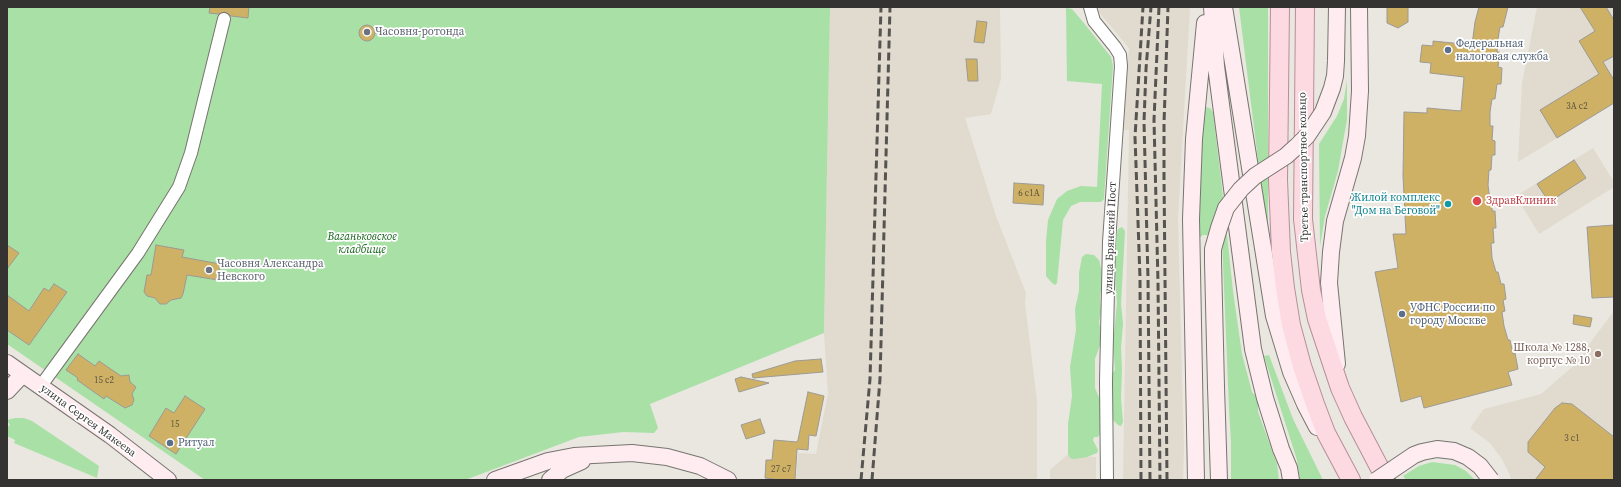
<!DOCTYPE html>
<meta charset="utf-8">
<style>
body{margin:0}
#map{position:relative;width:1621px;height:487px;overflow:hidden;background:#e9e7e0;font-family:"Source Serif 4",serif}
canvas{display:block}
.frame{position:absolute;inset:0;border:8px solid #343331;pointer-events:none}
</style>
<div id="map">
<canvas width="1621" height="487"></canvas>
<div class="frame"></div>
</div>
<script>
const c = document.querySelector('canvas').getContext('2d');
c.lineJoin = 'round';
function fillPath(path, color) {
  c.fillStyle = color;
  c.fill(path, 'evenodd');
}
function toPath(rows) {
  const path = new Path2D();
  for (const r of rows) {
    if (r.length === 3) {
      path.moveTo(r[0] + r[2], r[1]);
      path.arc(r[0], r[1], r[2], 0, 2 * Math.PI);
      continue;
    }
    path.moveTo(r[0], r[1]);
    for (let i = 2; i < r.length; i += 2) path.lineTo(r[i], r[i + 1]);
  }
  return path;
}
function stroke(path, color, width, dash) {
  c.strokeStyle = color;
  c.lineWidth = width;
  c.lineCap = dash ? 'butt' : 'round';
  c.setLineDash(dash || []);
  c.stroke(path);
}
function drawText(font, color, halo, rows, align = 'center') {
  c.font = font + ' "Source Serif 4",serif';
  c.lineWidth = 3.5;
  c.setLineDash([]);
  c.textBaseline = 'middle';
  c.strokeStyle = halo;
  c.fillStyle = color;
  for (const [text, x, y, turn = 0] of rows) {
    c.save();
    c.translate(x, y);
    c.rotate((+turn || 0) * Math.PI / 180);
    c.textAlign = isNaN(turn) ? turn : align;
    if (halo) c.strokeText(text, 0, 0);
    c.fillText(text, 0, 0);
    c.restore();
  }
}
const built = toPath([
 [830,7,1000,7,1001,79,991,114,965,118,996,216,1026,293,1025,303,1037,401,1037,480,796,480,798,453,816,454,828,393,824,333],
 [1099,7,1190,7,1178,219,1184,448,1183,480,1123,480,1129,130,1123,130,1129,48,1098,11],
 [1537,7,1614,7,1614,103,1518,162,1522,83],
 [1593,148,1614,182,1614,187,1539,234,1516,196],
 [1614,311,1614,480,1511,480,1509,473,1502,459,1490,443,1470,428,1475,421,1484,409,1541,394,1572,367],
 [1067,455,1096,457,1096,480,1050,480,1050,470]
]);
const green = toPath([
 [7,7,830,7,824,333,650,404,658,428,654,433,623,432,579,437,465,480,205,480,7,344],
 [1239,7,1268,7,1268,232,1267,232],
 [1066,8,1072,9,1083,22,1111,57,1113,66,1104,199,1101,202,1080,202,1071,206,1063,220,1057,283,1055,285,1052,283,1046,276,1046,242,1048,220,1057,199,1067,191,1081,186,1097,187,1102,84,1067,81],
 [1347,80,1347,120,1344,136,1338,171,1325,216,1320,246,1319,144,1337,116,1344,99],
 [1207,107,1211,109,1213,113,1221,179,1233,291,1242,354,1252,392,1255,395,1258,403,1258,412,1277,464,1279,480,1231,480,1231,442,1229,408,1222,240,1218,235,1203,235,1199,238,1203,113],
 [1122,227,1125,231,1121,304,1123,323,1121,348,1122,369,1121,398,1123,422,1121,426,1118,425,1112,419,1112,374,1115,370,1113,343,1117,303,1114,261,1116,258,1116,240,1118,229],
 [1086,254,1094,255,1099,260,1103,277,1100,297,1101,311,1099,322,1101,333,1100,345,1095,359,1095,388,1101,402,1103,418,1100,434,1098,437,1094,437,1093,440,1098,450,1097,453,1087,457,1074,459,1070,458,1068,454,1068,424,1072,396,1070,367,1076,330,1075,309,1079,291,1079,273,1082,257],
 [1269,355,1293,419,1323,480,1300,480,1297,460,1264,356],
 [15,418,24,418,32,421,99,466,97,478,14,443,15,440,7,436,7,427,10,425,7,420],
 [1432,462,1455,465,1466,471,1475,480,1406,480,1403,476,1419,466]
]);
const building = toPath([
 [210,7,249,7,248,18,231,16,225,12,218,14,209,13,210,7],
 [1387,7,1408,7,1408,22,1398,28,1387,23,1387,7],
 [1479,7,1508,7,1503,27,1500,27,1498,39,1497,52,1500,52,1498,67,1502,68,1501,84,1497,84,1495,99,1492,99,1490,112,1490,126,1493,126,1492,140,1495,141,1495,155,1492,155,1491,170,1489,170,1488,185,1490,200,1492,200,1492,211,1495,211,1496,228,1493,228,1494,243,1491,243,1492,258,1496,272,1498,272,1501,284,1504,284,1506,299,1503,300,1505,311,1502,312,1504,326,1508,340,1510,340,1513,354,1515,353,1518,369,1508,372,1512,385,1424,408,1421,396,1401,402,1375,272,1398,268,1393,234,1406,234,1403,176,1404,112,1427,113,1427,108,1461,111,1464,77,1430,73,1431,63,1420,62,1422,45,1433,46,1433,41,1472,45,1475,22,1479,7],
 [1580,7,1606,7,1614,20,1614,56,1603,62,1614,80,1614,103,1557,138,1540,110,1599,74,1579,41,1595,31,1580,7],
 [977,21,987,22,984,43,974,42,977,21],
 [367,33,8],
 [966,59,977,59,978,81,968,81,966,59],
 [1574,160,1586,178,1549,202,1537,184,1574,160],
 [1014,183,1044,185,1043,205,1013,203,1014,183],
 [1614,225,1614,297,1592,298,1587,227,1614,225],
 [7,245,19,253,7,269,7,245],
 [156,245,184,250,182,257,220,264,218,280,187,275,183,294,181,298,171,300,166,304,160,304,155,298,147,296,144,292,147,275,151,275,156,245],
 [54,284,67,292,29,345,7,330,7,295,29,311,44,288,49,291,54,284],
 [1574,315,1592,318,1590,327,1573,324,1574,315],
 [78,354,95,366,99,361,121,376,129,375,130,382,136,387,132,394,134,400,132,405,125,408,106,396,104,399,77,380,78,378,66,370,78,354],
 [821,359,823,372,753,378,752,374,795,361,821,359],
 [741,377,769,383,739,392,735,379,741,377],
 [808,392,824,396,816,436,809,435,808,450,797,449,795,480,774,480,774,479,765,478,766,460,772,460,774,440,797,442,798,440,808,392],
 [185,396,205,409,176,454,149,436,166,408,174,413,185,396],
 [1562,403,1572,404,1614,437,1614,480,1535,480,1545,467,1528,452,1528,442,1555,408,1562,403],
 [760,419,765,433,746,439,741,425,760,419]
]);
const street = toPath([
 [1090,7,1094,21,1115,47,1120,55,1121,66,1109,242,1106,382,1107,480],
 [40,387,138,253,179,187,191,153,224,19]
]);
const secondary = toPath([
 [1212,7,1216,66,1253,349,1265,398,1281,449,1289,468,1291,480],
 [1224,7,1274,316,1291,372,1305,404,1317,427],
 [7,363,110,435,168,480],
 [1337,364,1329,283,1331,252,1335,221,1353,158,1357,136,1360,91,1359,7],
 [1216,387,1219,480],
 [7,391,23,374],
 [495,480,548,461,574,456,632,453,667,457,700,466,728,480],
 [550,480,562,470,582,461],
 [1196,480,1191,219,1194,139,1205,23]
]);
const primary = toPath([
 [1280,7,1278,180,1281,252,1285,288,1291,325,1302,366,1315,404,1326,433,1351,480],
 [1305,7,1303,219,1311,290,1317,319,1340,388,1353,417,1386,480]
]);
const rail = toPath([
 [1159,7,1154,120,1158,282,1160,480],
 [861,480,870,379,881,7],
 [872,480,880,379,890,7],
 [1141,480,1140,278,1135,137,1143,7],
 [1150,480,1148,279,1144,122,1146,69,1151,7],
 [1167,480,1164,178,1164,123,1168,7]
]);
const secondaryBridge = toPath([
 [1216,387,1213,262,1213,249,1219,228,1226,208,1241,189,1255,176,1286,156,1297,146,1307,136,1323,112,1332,88,1335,76,1336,61,1337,7],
 [1377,480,1414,455,1422,452,1437,449,1454,451,1468,457,1480,466,1491,480]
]);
const markers = [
 [367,32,4,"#6b7280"],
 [1448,50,4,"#5c6f8a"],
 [1477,201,5,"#e0444e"],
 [1448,204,4,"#0f9aa8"],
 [209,270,4,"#6b7280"],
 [1402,314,4,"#5c6f8a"],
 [1598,354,4,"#8d6e63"],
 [170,443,4,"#5c6f8a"]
];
const numberNames = [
 ["3А с2",1577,107],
 ["6 с1А",1029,194],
 ["15 с2",104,381],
 ["15",175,425],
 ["3 с1",1572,439],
 ["27 с7",781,470]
];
const worshipNames = [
 ["Часовня-ротонда",375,32],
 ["Часовня Александра",217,264],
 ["Невского",217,277]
];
const serviceNames = [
 ["Федеральная",1456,44],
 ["налоговая служба",1456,57],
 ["УФНС России по",1410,308],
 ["городу Москве",1410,321],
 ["Ритуал",178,443]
];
const streetNames = [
 ["Третье транспортное кольцо",1304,167,-91],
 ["улица Брянский Пост",1111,238,-88],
 ["улица Сергея Макеева",88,421,36]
];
const cultureNames = [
 ["Жилой комплекс",1440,198],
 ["\"Дом на Беговой\"",1440,211]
];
const healthNames = [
 ["ЗдравКлиник",1486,201]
];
const parkNames = [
 ["Ваганьковское",362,237],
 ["кладбище",362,250]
];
const educationNames = [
 ["Школа № 1288,",1590,348],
 ["корпус № 10",1590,361]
];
fillPath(built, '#e0dbce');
fillPath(green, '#a8e0a6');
fillPath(building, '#cfb165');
stroke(building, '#9c9a94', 1);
stroke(street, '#77756f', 14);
stroke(secondary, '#77756f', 18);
stroke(primary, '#b68f98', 20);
stroke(street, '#fff', 12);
stroke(secondary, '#feecf1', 16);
stroke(primary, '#fdd9e2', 18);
stroke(rail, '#565451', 3, [8, 4]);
stroke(secondaryBridge, '#77756f', 18, []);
stroke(secondaryBridge, '#feecf1', 16);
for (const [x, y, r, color] of markers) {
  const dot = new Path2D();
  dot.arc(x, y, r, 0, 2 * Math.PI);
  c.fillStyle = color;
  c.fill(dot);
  stroke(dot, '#fff', 1.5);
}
drawText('9px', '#5b523e', null, numberNames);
drawText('11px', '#5b616d', '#fff', worshipNames, 'left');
drawText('11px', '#4e5e75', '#fff', serviceNames, 'left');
drawText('11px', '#343331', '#fff', streetNames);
drawText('11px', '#0d838f', '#fff', cultureNames, 'right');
drawText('11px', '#be3a42', '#fff', healthNames, 'left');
drawText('italic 11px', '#116216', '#fff', parkNames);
drawText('11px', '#785e54', '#fff', educationNames, 'right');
</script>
